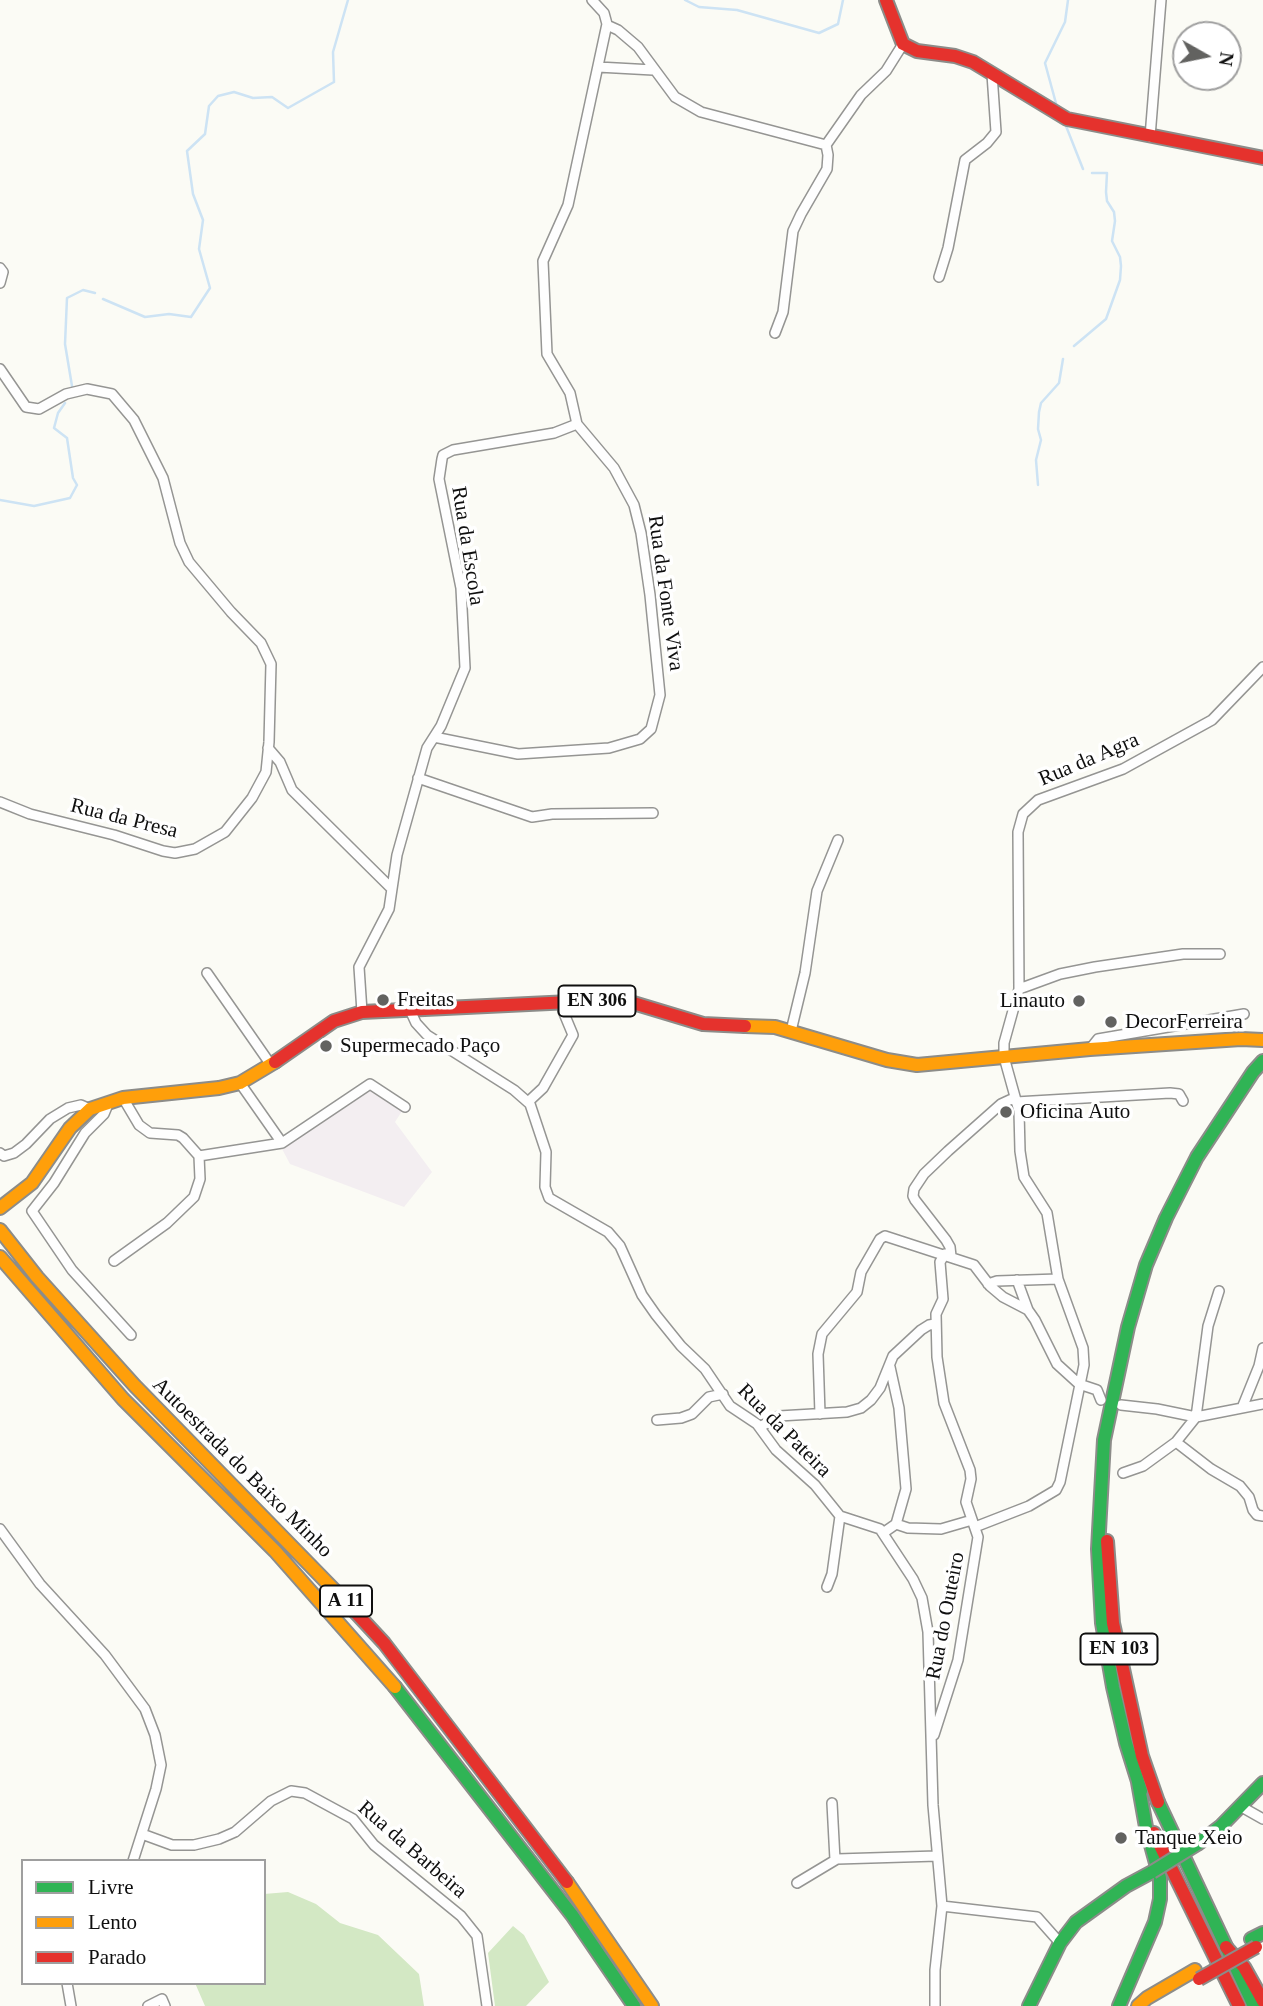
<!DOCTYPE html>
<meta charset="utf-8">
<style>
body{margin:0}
#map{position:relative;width:1263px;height:2006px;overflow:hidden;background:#fbfbf5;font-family:"Times New Roman",serif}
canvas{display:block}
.legend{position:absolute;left:21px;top:1859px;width:245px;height:126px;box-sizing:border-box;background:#fff;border:2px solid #9f9f9f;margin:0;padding:9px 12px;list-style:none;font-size:21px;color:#0f0f0f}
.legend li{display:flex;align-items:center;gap:14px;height:35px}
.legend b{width:35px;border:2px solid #9f9f9f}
.north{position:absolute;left:1172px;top:21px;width:70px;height:70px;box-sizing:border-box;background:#fff;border:2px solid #9f9f9f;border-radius:50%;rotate:99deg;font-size:19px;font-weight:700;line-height:28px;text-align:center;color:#0f0f0f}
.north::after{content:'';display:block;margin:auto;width:24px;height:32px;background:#626260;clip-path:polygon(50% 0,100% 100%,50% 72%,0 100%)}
</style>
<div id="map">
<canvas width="1263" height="2006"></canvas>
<ul class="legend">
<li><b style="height:9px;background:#30b455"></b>Livre</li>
<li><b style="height:9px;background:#ff9f0a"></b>Lento</li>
<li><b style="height:9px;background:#e5322d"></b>Parado</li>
</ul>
<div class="north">N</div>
</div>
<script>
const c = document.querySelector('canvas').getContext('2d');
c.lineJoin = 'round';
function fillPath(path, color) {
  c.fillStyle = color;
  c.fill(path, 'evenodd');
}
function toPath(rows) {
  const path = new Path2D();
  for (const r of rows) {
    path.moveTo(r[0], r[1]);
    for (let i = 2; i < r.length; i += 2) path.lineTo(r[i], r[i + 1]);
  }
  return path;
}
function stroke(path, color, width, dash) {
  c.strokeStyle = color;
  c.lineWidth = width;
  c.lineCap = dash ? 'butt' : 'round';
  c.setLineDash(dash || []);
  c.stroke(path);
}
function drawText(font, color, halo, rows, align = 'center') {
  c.font = font + ' "Times New Roman",serif';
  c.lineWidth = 7;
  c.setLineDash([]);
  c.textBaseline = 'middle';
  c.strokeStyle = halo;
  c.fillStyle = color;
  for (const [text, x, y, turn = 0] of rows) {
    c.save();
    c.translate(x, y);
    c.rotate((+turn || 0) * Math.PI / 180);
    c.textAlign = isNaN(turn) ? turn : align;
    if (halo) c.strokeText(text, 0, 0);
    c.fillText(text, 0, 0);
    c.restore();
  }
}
const industrial = toPath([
 [369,1087,404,1108,395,1122,432,1172,404,1207,290,1164,281,1147]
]);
const forest = toPath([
 [288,1892,316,1904,340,1923,378,1935,419,1974,424,2006,205,2006,195,1983,264,1983,264,1894],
 [513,1926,524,1935,549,1982,526,2006,495,2006,488,1953]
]);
const stream = toPath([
 [685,0,699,7,737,10,819,33,838,24,843,0],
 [1057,107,1045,63,1065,22,1068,0],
 [1066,126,1083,169],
 [103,299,145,317,169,314,191,317,210,288,199,249,203,220,193,194,187,151,205,134,209,106,218,96,234,92,253,98,272,97,288,108,334,82,333,52,348,0],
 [1074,346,1106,319,1120,280,1121,266,1120,257,1112,241,1115,221,1114,212,1107,201,1106,192,1107,173,1092,173],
 [72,386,65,344,67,298,83,290,95,293],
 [1038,485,1036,460,1041,440,1038,429,1039,412,1041,403,1059,383,1063,359],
 [0,500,34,506,70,498,77,485,73,478,67,438,54,428,58,413,65,403]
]);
const street = toPath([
 [607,25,618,30,638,47,675,97,701,112,826,145,861,95,886,71,903,44],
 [598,67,653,70],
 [1150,137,1161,0],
 [0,268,3,272,0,283],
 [939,277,948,248,965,160,987,143,996,132,992,74],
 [775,333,783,312,793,231,801,214,827,169,828,155,826,145],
 [0,369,26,407,39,409,66,394,87,389,112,394,134,420,163,478,180,543,189,562,231,612,261,643,271,664,269,742,266,772,252,798,225,832,195,849,175,853,163,851,114,835,30,814,0,802],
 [434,737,518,754,609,748,640,739,651,729,660,695,650,595,641,533,634,505,614,468,577,424,570,393,547,354,543,261,568,205,607,24,604,13,592,0],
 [268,748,280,762,292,790,391,888],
 [418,778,532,817,552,814,653,813],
 [207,973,271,1065],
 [1019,989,1060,974,1095,967,1183,954,1220,954],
 [410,1010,416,1023,427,1035,514,1090,530,1104,546,1152,545,1187,549,1198,608,1232,620,1246,642,1295,656,1315,681,1346,705,1369,730,1406,757,1424,776,1450,815,1485,840,1516,880,1529,913,1579,922,1598,928,1632,933,1805,942,1906,935,1970,935,2006],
 [362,1012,359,967,389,909,397,855,427,748,441,726,465,668,461,588,439,479,442,459,443,455,453,450,554,433,577,424],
 [791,1031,805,973,817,891,838,840],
 [1090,1049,1098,1039,1244,1014],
 [240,1083,282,1143],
 [109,1102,104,1114,85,1133,54,1183,32,1211,72,1270,131,1335],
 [528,1102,543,1088,573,1035,563,1011,563,1003],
 [1016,1102,1170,1093,1179,1094,1183,1101],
 [0,1153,4,1156,14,1153,26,1144,50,1119,68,1108,81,1105,90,1109],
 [199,1156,282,1143,370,1084,405,1107],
 [951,1256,950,1247,946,1240,915,1200,913,1196,914,1189,924,1174,948,1151,1001,1104,1014,1098],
 [114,1261,167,1223,194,1197,200,1179,199,1156,183,1138,178,1135,150,1133,139,1125,123,1098],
 [1017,1280,1028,1310],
 [988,1284,997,1281,1058,1279],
 [1121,1405,1157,1409,1196,1417,1263,1404],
 [1242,1408,1259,1366,1263,1348],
 [820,1414,818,1354,822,1334,857,1292,861,1272,880,1239,885,1236,974,1265,990,1286,1003,1297,1028,1310,1035,1320,1057,1364,1079,1384,1097,1390,1101,1400],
 [657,1420,681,1418,692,1414,709,1397,723,1394],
 [760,1427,779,1416,847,1412,861,1408,871,1400,880,1388,893,1356,921,1330,929,1325,935,1324],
 [1176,1442,1211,1469,1240,1486,1249,1497,1253,1510,1257,1515,1263,1516],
 [1123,1473,1143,1466,1176,1442,1196,1417,1208,1326,1219,1291],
 [896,1524,908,1528,941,1529,972,1520],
 [975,1527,1029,1506,1056,1490,1060,1482,1084,1365,1083,1348,1058,1279,1047,1213,1024,1177,1020,1151,1019,1111,1004,1057,1004,1043,1019,989,1018,832,1023,814,1038,800,1123,769,1212,720,1263,667],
 [0,1529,40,1584,105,1655,145,1709,155,1735,161,1765,156,1789,133,1861],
 [883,1533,896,1524,906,1489,899,1408,890,1367],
 [827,1587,832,1574,840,1516],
 [934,1735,958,1660,978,1537,966,1502,971,1479,970,1470,944,1403,937,1357,936,1314,943,1299,940,1262,945,1254],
 [832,1803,835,1860],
 [1240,1806,1263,1819],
 [142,1834,172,1845,194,1845,219,1839,235,1832,271,1801,291,1791,305,1793,353,1819,374,1845,461,1916,477,1936,487,2006],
 [797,1883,837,1859,937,1856],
 [942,1906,1037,1917,1060,1943],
 [67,1983,71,2006],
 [148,2006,162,1999,165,2006]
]);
const fast = toPath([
 [395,1687,572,1915,634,2006],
 [1141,1791,1126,1743,1113,1687,1102,1623,1098,1549,1104,1440,1128,1327,1146,1265,1166,1218,1197,1157,1253,1072,1263,1061],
 [1158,1802,1254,2006],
 [1199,1843,1221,1826,1263,1783],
 [1251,1939,1263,1933],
 [1029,2006,1060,1943,1076,1922,1126,1886,1152,1872],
 [1119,2006,1155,1922,1160,1899,1160,1878,1146,1827,1138,1782]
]);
const slow = toPath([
 [745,1026,775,1027,887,1060,917,1065,1090,1049,1241,1039,1263,1040],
 [0,1208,32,1183,70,1128,90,1109,123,1098,219,1088,240,1083,275,1062],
 [0,1230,37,1277,135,1386,345,1601],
 [0,1257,123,1399,275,1551,395,1687],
 [567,1882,652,2006],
 [1138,2006,1147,1998,1195,1970]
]);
const jam = toPath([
 [886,0,903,44,917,51,955,56,973,62,1067,119,1263,158],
 [275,1062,334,1021,362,1012,612,1000,630,1002,703,1024,745,1026],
 [1107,1541,1113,1623,1142,1756,1158,1802],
 [345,1601,384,1643,567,1882],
 [1154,1833,1239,2006],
 [1226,1947,1244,1967,1263,2001]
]);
const fastBridge = toPath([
 [1152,1872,1199,1843]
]);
const jamBridge = toPath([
 [1199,1979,1256,1947]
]);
const markers = [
 [383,1000,7,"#626260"],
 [1079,1001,7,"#626260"],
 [1111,1022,7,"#626260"],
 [326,1046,7,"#626260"],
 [1006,1112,7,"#626260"],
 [1121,1838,7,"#626260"]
];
const shields = [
 [597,1001,77],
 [346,1601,52],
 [1119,1649,77]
];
const shieldNames = [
 ["EN 306",597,1001],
 ["A 11",346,1601],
 ["EN 103",1119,1649]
];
const streetNames = [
 ["Rua da Escola",467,546,81],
 ["Rua da Fonte Viva",665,593,82],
 ["Rua da Agra",1089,760,-23],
 ["Rua da Presa",124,819,14],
 ["Rua da Pateira",784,1431,45],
 ["Autoestrada do Baixo Minho",242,1468,45],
 ["Rua do Outeiro",946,1616,-79],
 ["Rua da Barbeira",412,1850,41]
];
const poiNames = [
 ["Freitas",397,1000],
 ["Linauto",1065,1001,"right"],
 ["DecorFerreira",1125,1022],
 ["Supermecado Paço",340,1046],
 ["Oficina Auto",1020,1112],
 ["Tanque Xeio",1135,1838]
];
fillPath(industrial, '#f3eef1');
fillPath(forest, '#d3e8c4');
stroke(stream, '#cde3f4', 2.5);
stroke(street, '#959593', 12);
stroke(fast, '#8c8c89', 16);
stroke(slow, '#8c8c89', 16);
stroke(jam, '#8c8c89', 16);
stroke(street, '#fefefe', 9);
stroke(fast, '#30b455', 12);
stroke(slow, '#ff9f0a', 12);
stroke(jam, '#e5322d', 12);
stroke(fastBridge, '#8c8c89', 16, []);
stroke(jamBridge, '#8c8c89', 16, []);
stroke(fastBridge, '#30b455', 12);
stroke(jamBridge, '#e5322d', 12);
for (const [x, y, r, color] of markers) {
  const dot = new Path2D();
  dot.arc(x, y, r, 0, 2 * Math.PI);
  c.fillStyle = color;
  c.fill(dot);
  stroke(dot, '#fff', 2.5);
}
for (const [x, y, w] of shields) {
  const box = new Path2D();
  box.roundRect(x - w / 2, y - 15.5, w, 31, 5);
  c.fillStyle = '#fff';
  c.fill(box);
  stroke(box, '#0f0f0f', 2);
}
drawText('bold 19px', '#0f0f0f', null, shieldNames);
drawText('21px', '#0f0f0f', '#fff', streetNames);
drawText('21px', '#0f0f0f', '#fff', poiNames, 'left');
</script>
